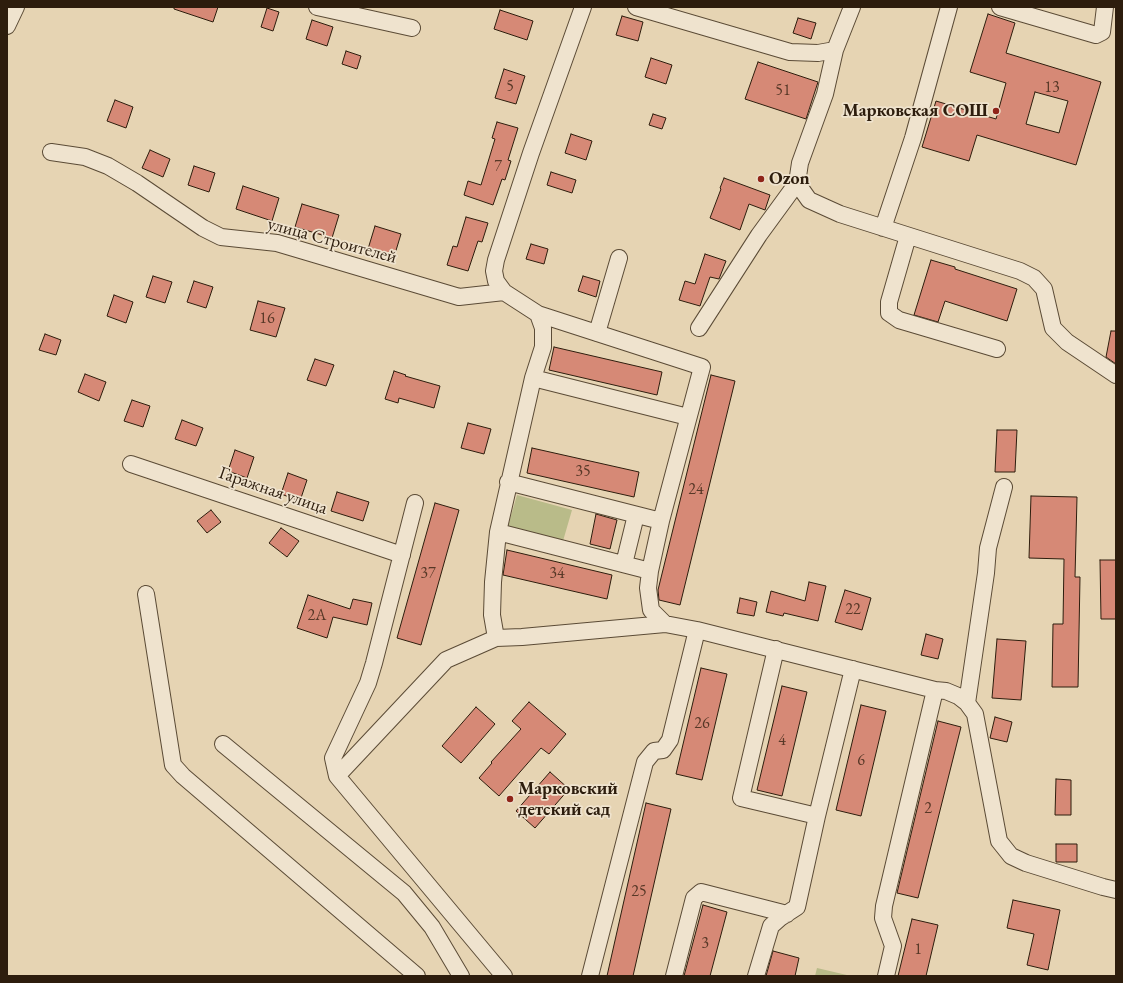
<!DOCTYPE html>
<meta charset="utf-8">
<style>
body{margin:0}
#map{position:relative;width:1123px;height:983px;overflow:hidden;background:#e6d4b3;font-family:"EB Garamond",serif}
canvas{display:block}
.frame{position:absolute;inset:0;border:8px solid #2d1d0d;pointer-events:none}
</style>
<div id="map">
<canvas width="1123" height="983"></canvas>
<div class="frame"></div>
</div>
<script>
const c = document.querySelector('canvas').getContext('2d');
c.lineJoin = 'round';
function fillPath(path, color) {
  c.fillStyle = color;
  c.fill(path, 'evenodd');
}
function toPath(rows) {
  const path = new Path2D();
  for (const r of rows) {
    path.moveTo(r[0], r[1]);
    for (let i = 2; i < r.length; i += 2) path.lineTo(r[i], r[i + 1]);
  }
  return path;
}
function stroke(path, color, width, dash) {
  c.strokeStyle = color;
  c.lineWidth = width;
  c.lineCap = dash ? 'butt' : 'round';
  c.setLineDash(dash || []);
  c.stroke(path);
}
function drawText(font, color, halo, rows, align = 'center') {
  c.font = font + ' "EB Garamond",serif';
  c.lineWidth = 3.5;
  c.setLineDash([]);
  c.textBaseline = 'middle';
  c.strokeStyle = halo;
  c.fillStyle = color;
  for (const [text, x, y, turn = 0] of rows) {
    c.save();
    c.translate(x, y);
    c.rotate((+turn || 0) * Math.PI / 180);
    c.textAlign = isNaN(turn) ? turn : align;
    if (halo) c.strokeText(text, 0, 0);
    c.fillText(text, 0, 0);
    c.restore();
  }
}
const green = toPath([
 [517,495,572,510,563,541,508,526],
 [817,968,851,976,815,976]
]);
const building = toPath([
 [174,7,218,7,213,22,174,9,174,7],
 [267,8,279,12,273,31,261,27,267,8],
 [500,10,533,21,527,40,494,29,500,10],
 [988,14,1015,23,1006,53,1101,82,1076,165,977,135,969,161,922,147,936,101,996,119,1006,83,970,72,988,14],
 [1035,92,1068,101,1059,133,1026,124,1035,92],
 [622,16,643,22,638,41,616,35,622,16],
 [798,18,816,23,811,39,793,33,798,18],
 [312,20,333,27,327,46,306,39,312,20],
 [346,51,361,56,357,69,342,64,346,51],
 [651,58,672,65,666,84,645,77,651,58],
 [758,62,818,82,806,119,745,99,758,62],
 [504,69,525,76,516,104,495,98,504,69],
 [115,100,133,107,126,128,107,121,115,100],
 [653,114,666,118,662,129,649,125,653,114],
 [497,122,518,128,508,160,511,161,505,180,502,179,493,205,464,195,468,181,481,185,495,139,492,138,497,122],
 [571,134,592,141,586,160,565,153,571,134],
 [150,150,170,159,163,177,142,168,150,150],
 [194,166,215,173,209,192,188,185,194,166],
 [551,172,576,180,572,193,547,185,551,172],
 [724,178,770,195,765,210,749,204,740,230,710,218,721,189,720,188,724,178],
 [243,186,279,198,272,221,236,209,243,186],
 [302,204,339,215,332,238,295,227,302,204],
 [466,217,488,223,482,242,478,241,468,271,447,265,453,246,457,247,466,217],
 [375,226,401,234,394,257,368,249,375,226],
 [531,244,548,249,544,264,526,259,531,244],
 [705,254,726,261,719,279,710,277,700,306,679,300,685,281,695,284,705,254],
 [931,260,955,267,955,269,1017,289,1007,321,945,301,938,322,914,315,931,260],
 [153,276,172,282,165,303,146,297,153,276],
 [583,276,600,281,596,297,578,291,583,276],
 [194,281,213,287,206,308,187,302,194,281],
 [114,295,133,302,126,323,107,316,114,295],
 [258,301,285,308,276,337,250,330,258,301],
 [1111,331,1116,331,1116,364,1106,357,1111,331],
 [45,334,61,340,56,355,39,350,45,334],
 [554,347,662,372,657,395,549,370,554,347],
 [315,359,334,365,326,386,307,380,315,359],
 [394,371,406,375,405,376,440,386,434,408,399,398,398,403,385,399,394,371],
 [85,374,106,382,99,401,78,392,85,374],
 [711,375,735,381,680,605,659,600,658,590,711,375],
 [132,400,150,406,143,427,124,421,132,400],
 [182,420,203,428,196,446,175,439,182,420],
 [468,423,491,429,484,454,461,448,468,423],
 [997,430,1017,430,1015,472,995,472,997,430],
 [532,448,639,472,634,497,527,473,532,448],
 [235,450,254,457,247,478,228,471,235,450],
 [288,473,307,480,300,501,281,494,288,473],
 [337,492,369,502,363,521,331,511,337,492],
 [1031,496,1077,497,1075,577,1080,577,1078,687,1052,687,1053,624,1063,624,1064,559,1029,558,1031,496],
 [435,503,459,510,421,645,397,638,435,503],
 [211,510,221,522,207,533,197,521,211,510],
 [596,514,617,520,610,549,590,544,596,514],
 [281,528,299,541,287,557,269,543,281,528],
 [507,550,612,575,607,599,503,575,507,550],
 [1100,560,1116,560,1116,619,1101,619,1100,560],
 [809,582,826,586,818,621,784,613,783,616,766,612,771,591,805,601,809,582],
 [845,590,871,598,862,630,835,622,845,590],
 [308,595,350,609,353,599,372,603,367,625,333,617,327,638,297,628,308,595],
 [740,598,757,602,754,616,737,613,740,598],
 [926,634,943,639,938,659,921,655,926,634],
 [997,639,1026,641,1021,700,992,698,997,639],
 [701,668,727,674,702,780,676,774,701,668],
 [782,686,807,692,782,796,757,790,782,686],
 [529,702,566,734,549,754,541,748,499,796,479,778,492,763,491,762,521,729,512,721,529,702],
 [861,705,886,711,861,816,836,810,861,705],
 [476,707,495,724,461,763,442,746,476,707],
 [995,717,1012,722,1007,742,990,738,995,717],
 [938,721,961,727,918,898,897,893,938,721],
 [550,772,569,789,535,828,516,811,550,772],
 [1056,779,1071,780,1071,815,1055,815,1056,779],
 [646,803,671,809,633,976,607,976,646,803],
 [1056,844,1077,844,1077,862,1056,862,1056,844],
 [1013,900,1060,910,1048,970,1027,965,1034,934,1007,928,1013,900],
 [703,905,727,912,710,976,684,976,703,905],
 [912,919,938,925,926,976,898,976,912,919],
 [773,951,799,958,795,976,766,976,773,951]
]);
const minor = toPath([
 [317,7,412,28],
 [583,7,531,153,496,260,494,271,496,281,504,292,538,314,702,367,661,521,650,571,648,588,651,610,665,624],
 [636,7,790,52,818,53,835,50,852,7],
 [1000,7,1096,35,1102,32,1105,7],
 [7,26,16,7],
 [835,50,825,94,800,163,797,183,809,200,840,214,1020,271,1034,278,1044,289,1053,328,1067,342,1116,375],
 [51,152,85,157,108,166,137,183,203,228,221,237,277,243,459,297,504,292],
 [883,228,913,138,949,7],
 [908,236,889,302,889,313,899,320,997,349],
 [699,328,759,235,797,183],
 [597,333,619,258],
 [533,378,688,417],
 [131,464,402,555],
 [508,482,661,521],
 [415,503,374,663,368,683,333,758,337,776,504,976],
 [498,532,650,571],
 [624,564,636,515],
 [146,594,173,765,183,776,417,976],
 [496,638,522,637,665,624,697,630,935,690,946,691,958,696,967,703,975,714,999,841,1011,856,1026,863,1103,887,1116,890],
 [776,649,741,798,817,816,853,669],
 [967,703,986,573,988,548,1004,487],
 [223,744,404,893,432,927,461,976],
 [337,776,446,660,496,638,492,615,493,582,498,532,533,378,543,347,543,328,538,314],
 [590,976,645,762,654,751,663,750,670,740,697,630],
 [674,976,694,898,701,892,787,914],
 [756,976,771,926,780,918,797,907,817,816],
 [886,976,893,946,883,918,884,906,935,690]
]);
const markers = [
 [996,111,4,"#8f2418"],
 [761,179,4,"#8f2418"],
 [510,799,4,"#8f2418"]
];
const numberNames = [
 ["5",510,87],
 ["13",1052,88],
 ["51",783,91],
 ["7",498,167],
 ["16",267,319],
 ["35",583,472],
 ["24",696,490],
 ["37",428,574],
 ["34",557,574],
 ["22",853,610],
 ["2А",317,616],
 ["26",702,724],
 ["4",782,741],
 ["6",861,761],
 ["2",928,809],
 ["25",639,892],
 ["3",705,944],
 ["1",918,950]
];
const poiNames = [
 ["Марковская СОШ",988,111,"right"],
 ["Ozon",769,179],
 ["Марковский",518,789],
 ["детский сад",518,810]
];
const streetNames = [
 ["улица Строителей",332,241,15],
 ["Гаражная улица",273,491,19]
];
fillPath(green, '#b9bb89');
fillPath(building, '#d68976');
stroke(building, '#2d1d0d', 1);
stroke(minor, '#5b4b36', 18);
stroke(minor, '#efe3ce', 16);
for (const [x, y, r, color] of markers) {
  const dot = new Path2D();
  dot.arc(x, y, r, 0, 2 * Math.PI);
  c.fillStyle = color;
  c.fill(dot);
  stroke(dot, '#efe3ce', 1.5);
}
drawText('16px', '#573827', null, numberNames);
drawText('bold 18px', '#2d1d0d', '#efe3ce', poiNames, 'left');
drawText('18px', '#2d1d0d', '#efe3ce', streetNames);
</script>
